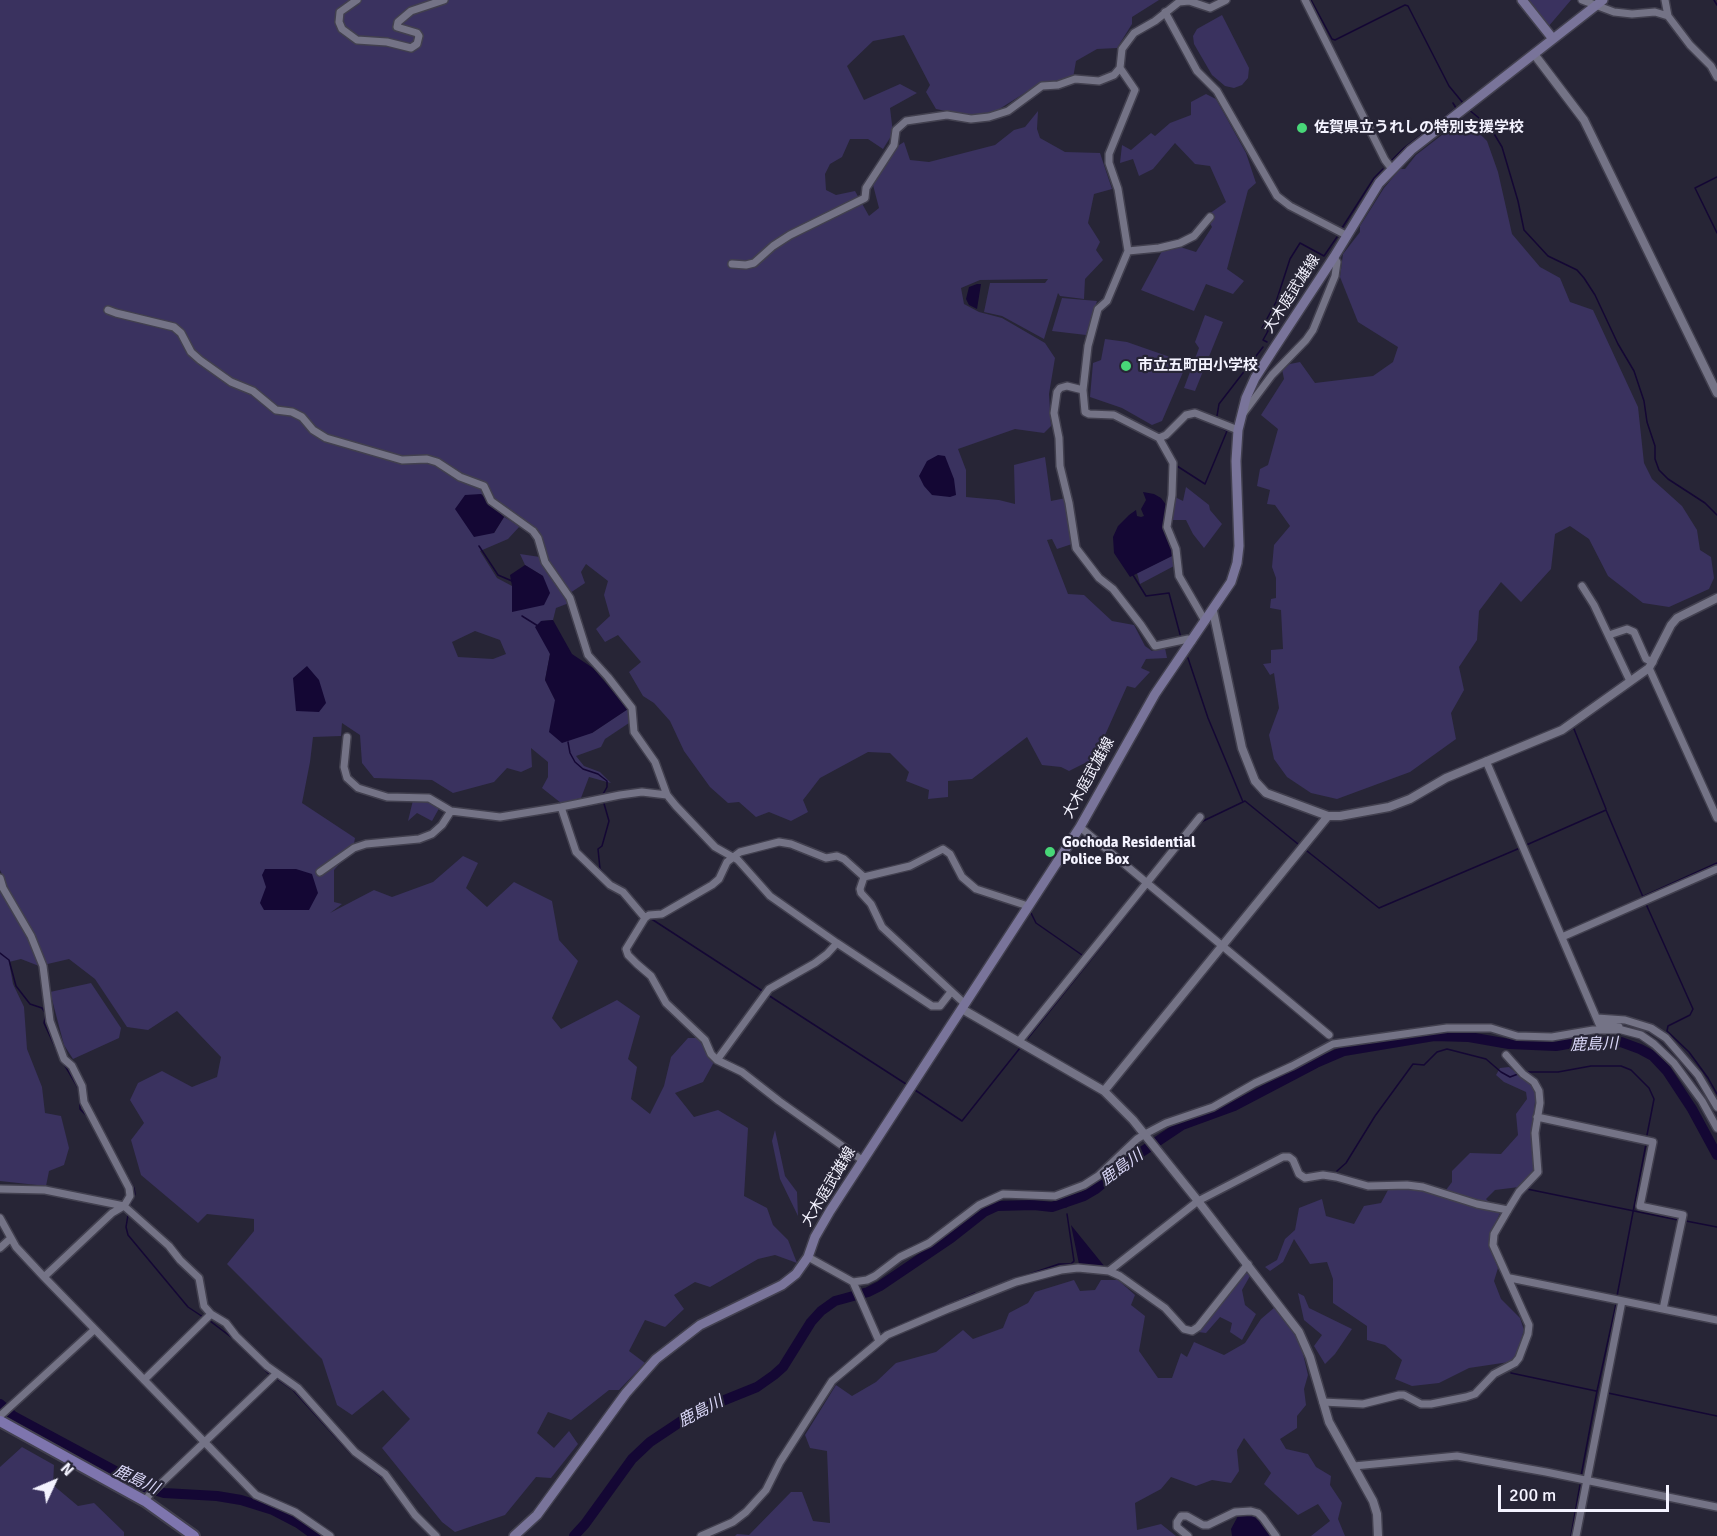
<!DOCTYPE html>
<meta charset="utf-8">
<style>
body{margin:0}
#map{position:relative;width:1717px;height:1536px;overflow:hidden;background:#272536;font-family:Signika,sans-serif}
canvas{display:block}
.north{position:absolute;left:24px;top:1452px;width:60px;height:60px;-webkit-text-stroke:4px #272536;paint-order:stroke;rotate:46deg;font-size:16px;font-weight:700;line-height:24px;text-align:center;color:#f4f3ff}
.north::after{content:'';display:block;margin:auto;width:21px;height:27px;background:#f4f3ff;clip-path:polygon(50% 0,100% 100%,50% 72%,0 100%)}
.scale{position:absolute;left:1498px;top:1485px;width:171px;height:27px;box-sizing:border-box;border:3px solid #f4f3ff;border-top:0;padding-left:8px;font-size:18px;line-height:21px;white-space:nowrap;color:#f4f3ff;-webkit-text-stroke:4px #272536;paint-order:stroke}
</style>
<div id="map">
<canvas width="1717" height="1536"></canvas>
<div class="north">N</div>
<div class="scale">200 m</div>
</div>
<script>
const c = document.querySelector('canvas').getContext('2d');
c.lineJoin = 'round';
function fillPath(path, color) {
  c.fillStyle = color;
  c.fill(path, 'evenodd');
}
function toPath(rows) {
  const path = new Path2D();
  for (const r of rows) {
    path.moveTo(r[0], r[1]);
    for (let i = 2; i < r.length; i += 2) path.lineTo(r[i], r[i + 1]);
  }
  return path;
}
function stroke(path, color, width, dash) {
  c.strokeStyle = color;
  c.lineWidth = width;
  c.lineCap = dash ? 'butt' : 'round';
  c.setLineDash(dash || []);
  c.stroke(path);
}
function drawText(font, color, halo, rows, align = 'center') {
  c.font = font + ' Signika,"Noto Sans JP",sans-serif';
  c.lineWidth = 4.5;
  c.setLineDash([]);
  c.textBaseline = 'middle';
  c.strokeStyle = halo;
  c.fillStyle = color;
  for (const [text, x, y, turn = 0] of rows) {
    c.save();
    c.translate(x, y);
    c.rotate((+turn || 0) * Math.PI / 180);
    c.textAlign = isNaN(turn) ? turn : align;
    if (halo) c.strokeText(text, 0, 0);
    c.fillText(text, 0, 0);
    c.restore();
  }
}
const green = toPath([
 [0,0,1159,0,1132,17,1132,24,1117,48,1097,49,1076,61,1073,78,1039,84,993,113,970,116,936,109,926,92,930,85,904,35,873,41,847,66,864,100,900,84,917,93,890,108,893,133,883,149,868,139,850,139,842,157,830,164,825,174,826,190,836,195,855,191,869,216,879,208,873,185,896,147,904,142,910,160,929,162,995,145,1014,130,1025,127,1038,111,1037,129,1040,138,1065,152,1100,153,1112,189,1094,194,1088,223,1100,242,1096,250,1103,260,1085,279,1084,299,1060,296,1058,293,1044,339,1002,316,984,312,990,283,1045,283,1048,279,980,280,961,288,964,304,979,312,1002,318,1045,343,1055,358,1049,394,1051,426,1044,433,1015,429,958,449,966,470,966,497,999,500,1015,504,1014,465,1045,457,1051,501,1066,498,1072,544,1057,549,1052,539,1047,540,1068,594,1084,595,1112,621,1134,625,1145,646,1152,651,1165,648,1167,658,1146,659,1141,668,1150,672,1135,688,1127,686,1101,744,1089,761,1069,771,1061,767,1042,765,1027,737,972,779,948,781,948,797,928,799,929,790,906,781,909,772,890,753,868,752,820,778,803,800,808,812,791,821,769,812,756,817,739,802,728,803,710,787,684,751,670,721,654,703,643,696,629,672,641,662,618,635,605,642,596,629,610,616,604,595,608,581,586,564,581,572,585,583,570,593,545,560,539,534,492,498,481,494,494,533,504,517,520,526,508,539,480,551,497,578,512,586,512,611,543,576,525,565,520,554,540,557,547,573,566,596,569,603,556,608,553,620,541,621,550,654,545,680,555,700,592,733,628,709,631,715,629,723,605,739,601,747,576,756,584,766,600,772,611,783,589,777,581,798,561,803,542,788,548,777,548,762,531,748,532,767,521,772,507,768,494,782,453,793,432,780,374,778,362,763,360,735,342,723,341,736,313,737,310,762,302,803,355,838,353,849,334,870,334,902,342,904,330,913,374,890,392,897,433,882,463,856,478,863,466,888,487,907,514,882,552,901,559,940,578,961,552,1018,561,1029,617,1000,640,1016,628,1059,637,1067,631,1099,650,1114,664,1086,671,1057,688,1038,698,1038,714,1062,703,1082,675,1093,694,1117,718,1110,748,1128,744,1196,767,1208,773,1225,788,1240,797,1263,775,1255,758,1259,710,1287,695,1282,674,1295,684,1309,665,1327,645,1320,629,1351,645,1363,619,1390,609,1390,571,1420,548,1412,537,1433,554,1448,569,1431,578,1444,551,1478,536,1477,505,1515,455,1532,442,1522,382,1448,410,1419,383,1390,352,1415,337,1405,322,1359,227,1264,254,1231,254,1219,207,1214,198,1223,141,1175,131,1140,144,1123,130,1100,138,1083,162,1071,192,1087,217,1077,221,1057,177,1011,148,1030,127,1027,95,979,69,959,39,966,21,959,9,962,13,984,24,1007,27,1049,42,1087,45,1113,61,1116,69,1148,64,1165,49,1171,46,1186,0,1181,0,885,6,882,0,870],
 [475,631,500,640,506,654,493,659,458,657,452,642],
 [1525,0,1571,0,1548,27],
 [1222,15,1249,68,1248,78,1242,85,1234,88,1225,86,1212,75,1194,44,1193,36,1197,29],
 [1206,94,1216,99,1246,153,1256,183,1248,190,1227,269,1244,281,1233,294,1206,284,1194,311,1141,290,1162,251,1177,246,1196,252,1212,227,1206,216,1226,202,1210,166,1195,164,1175,143,1153,169,1139,176,1133,159,1120,163,1122,145,1131,150,1151,133,1155,136,1170,123,1191,115,1191,102],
 [1451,128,1474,128,1487,141,1498,172,1512,234,1540,267,1560,278,1570,302,1593,310,1638,407,1644,463,1652,479,1682,506,1697,530,1700,550,1711,557,1714,578,1709,589,1669,607,1643,603,1608,576,1589,539,1570,526,1555,534,1551,569,1521,602,1501,582,1479,611,1477,640,1459,667,1464,690,1451,713,1456,739,1410,772,1337,799,1311,793,1287,777,1274,759,1269,735,1279,708,1274,673,1270,675,1263,664,1271,663,1271,650,1283,649,1281,610,1270,608,1271,599,1276,598,1276,578,1272,567,1274,545,1290,526,1275,505,1267,504,1270,490,1257,486,1260,469,1268,465,1278,429,1261,415,1284,379,1282,369,1290,364,1300,362,1315,383,1373,376,1393,362,1398,347,1358,322,1340,277,1343,254,1360,232,1360,226,1384,188,1400,169,1405,169,1416,155],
 [1062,298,1097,301,1086,335,1052,331],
 [1205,315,1223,322,1195,391,1184,388,1199,348,1195,342],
 [1105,339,1127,342,1187,363,1162,421,1152,425,1122,408,1090,397,1093,363,1101,360],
 [1186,487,1209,505,1210,510,1222,524,1204,548,1193,534,1186,520,1171,520,1175,497,1183,501],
 [1174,555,1174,566,1140,584,1137,573],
 [414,796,436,798,442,803,432,821,417,813,408,821],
 [91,983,121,1028,119,1038,73,1059,64,1045,50,992],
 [1509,1067,1531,1085,1536,1094,1531,1135,1535,1165,1531,1176,1519,1187,1495,1190,1486,1199,1500,1213,1491,1233,1490,1248,1498,1268,1494,1281,1501,1299,1520,1318,1524,1330,1516,1356,1509,1362,1469,1368,1439,1383,1412,1386,1395,1379,1402,1360,1385,1345,1367,1340,1367,1326,1333,1303,1333,1279,1327,1262,1310,1264,1294,1239,1283,1262,1270,1271,1265,1267,1277,1260,1285,1239,1295,1230,1299,1208,1322,1199,1326,1216,1354,1224,1364,1206,1381,1203,1388,1190,1412,1189,1438,1195,1446,1190,1452,1182,1452,1171,1470,1153,1501,1154,1518,1135,1516,1114,1527,1099,1526,1092,1504,1082,1496,1075,1500,1068],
 [775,1130,785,1176,797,1192,798,1216,780,1179,772,1141],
 [1244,1270,1250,1276,1242,1290,1245,1305,1256,1314,1242,1340,1230,1332,1232,1323,1220,1317,1206,1333,1198,1332],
 [1074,1280,1080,1291,1095,1290,1101,1280,1118,1280,1135,1295,1131,1305,1145,1316,1139,1351,1158,1378,1172,1378,1181,1353,1187,1357,1194,1342,1224,1355,1245,1343,1261,1319,1275,1307,1300,1341,1308,1375,1304,1389,1306,1405,1297,1416,1297,1428,1280,1439,1286,1449,1308,1454,1316,1467,1331,1476,1330,1485,1342,1503,1338,1519,1345,1536,1311,1536,1330,1521,1318,1504,1298,1515,1264,1484,1271,1473,1244,1438,1237,1450,1239,1471,1231,1483,1212,1480,1196,1486,1171,1477,1161,1489,1135,1503,1137,1530,1161,1524,1176,1536,735,1536,737,1534,749,1535,791,1492,802,1492,813,1521,830,1523,827,1451,810,1448,805,1435,836,1385,852,1396,876,1382,896,1363,936,1352,963,1330,973,1339,1003,1328,1009,1313,1028,1303,1035,1292],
 [1298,1293,1304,1296,1309,1308,1352,1329,1335,1354,1325,1364,1314,1346,1322,1335,1304,1320],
 [22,1447,54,1465,53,1485,78,1506,94,1503,124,1532,124,1536,0,1536,0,1467]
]);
const water = toPath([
 [977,284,981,284,977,309,969,305,966,299,969,287],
 [938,455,945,456,954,479,956,495,950,497,932,495,924,486,919,476,927,461],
 [1143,492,1154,494,1161,498,1167,506,1164,527,1174,555,1130,577,1114,553,1113,537,1118,526,1129,515,1136,510,1137,516,1141,517,1144,516,1141,509,1146,500],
 [481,494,504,517,494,533,474,537,455,509,465,495],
 [525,565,543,576,550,593,544,605,512,612,512,586,510,575],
 [553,620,572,654,593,668,628,709,592,733,562,743,549,732,555,700,545,680,550,654,535,627,541,621],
 [307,666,319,680,326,703,319,712,296,711,293,678],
 [265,869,296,869,312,874,318,893,309,910,264,910,260,903,266,887,262,875],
 [1071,1225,1105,1267,1079,1264],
 [1248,1514,1255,1516,1261,1521,1272,1536,1232,1536,1231,1529,1238,1516]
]);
const stream = toPath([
 [1311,0,1332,39,1335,40,1405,5,1408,6,1449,86,1463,103],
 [1714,0,1717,5],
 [1468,109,1490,127,1502,147,1518,201,1524,230,1548,256,1577,270,1584,278,1595,295,1618,344,1634,371,1644,401,1647,422,1655,446,1655,459,1659,470,1668,479,1705,503,1717,515],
 [1392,160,1404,148,1456,108,1453,103],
 [1717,177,1695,188,1717,233],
 [1342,228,1374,178,1383,169],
 [1267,342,1263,340,1268,331,1262,328,1276,302,1290,259,1300,243,1324,256,1337,237],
 [1217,416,1219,404,1263,347],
 [1177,466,1205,484,1227,431,1216,425],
 [479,546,498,575,512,581],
 [1133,575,1146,596,1169,593,1181,638],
 [522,616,538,626],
 [1188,658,1208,718,1243,802],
 [1574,729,1606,809],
 [568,742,570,753,575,762,583,769,598,774,607,781,607,787,602,796],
 [603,800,609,821,602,846,598,849,600,869,604,874],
 [1524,846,1606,810,1643,897],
 [1307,851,1379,908,1520,848],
 [1151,884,1201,822,1245,801,1298,844],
 [1644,896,1717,863],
 [1646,904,1693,1009,1690,1015,1668,1026,1667,1031,1689,1052,1708,1078,1717,1094],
 [1031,913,1036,923,1082,955],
 [650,918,764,992],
 [0,953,9,960,16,986,30,1004,42,1008,46,1014,44,1023,61,1060],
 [768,995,906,1084],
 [1028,1038,1148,888],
 [64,1064,80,1091,80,1109,87,1116],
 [1526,1072,1558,1072,1591,1066,1621,1066,1631,1070,1649,1088,1654,1099,1647,1135],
 [915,1090,962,1121,1020,1048],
 [122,1167,134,1188,135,1194,131,1203],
 [1337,1171,1346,1163,1375,1116,1413,1064,1424,1065,1437,1052,1447,1049,1486,1059,1501,1072,1510,1077,1518,1074],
 [1527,1189,1678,1220],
 [1066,1207,1066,1203],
 [128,1215,126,1227,128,1235,188,1307,203,1317],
 [1686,1221,1717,1227],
 [1021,1277,1059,1264,1071,1264,1074,1261,1067,1214],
 [983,1291,1013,1279],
 [1617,1296,1646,1144],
 [931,1312,975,1293],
 [210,1321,235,1340,270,1375],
 [884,1332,922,1316],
 [1511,1373,1596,1391],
 [277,1379,293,1390,351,1454,385,1480],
 [1608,1393,1717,1416],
 [1581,1476,1597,1391,1616,1304],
 [388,1484,410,1515,431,1536],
 [1571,1536,1580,1485]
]);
const river = toPath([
 [0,1404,13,1416,145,1487,164,1493,217,1496,241,1500,273,1510,298,1523,316,1536],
 [574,1536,585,1524,632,1459,650,1442,695,1412,757,1387,774,1375,783,1367,811,1322,821,1311,835,1301,868,1292,880,1286,951,1238,984,1212,997,1206,1034,1205,1052,1207,1084,1196,1096,1189,1134,1157,1182,1125,1234,1106,1316,1063,1344,1051,1434,1036,1469,1037,1509,1044,1556,1046,1579,1042,1592,1043,1621,1042,1640,1049,1653,1056,1667,1071,1692,1109,1717,1155]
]);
const minor = toPath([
 [357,0,340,12,339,22,342,29,357,40,387,42,411,48,417,44,419,36,417,33,397,27,398,22,411,11,444,0],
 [1305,0,1385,160,1392,169],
 [1582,0,1614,12,1632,14,1655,12,1668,16],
 [1665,0,1668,16,1690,45,1711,66,1717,77],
 [1165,12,1197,71,1217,91,1277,196,1290,206,1346,235],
 [1128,251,1159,248,1180,243,1194,236,1210,217],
 [732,264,746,265,754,263,773,246,790,235,865,198,866,188,894,145,896,130,906,121,947,115,971,119,989,117,1008,111,1042,86,1058,85,1075,79,1099,81,1114,75,1120,68],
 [108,310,116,313,174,327,181,333,191,352,200,360,231,382,253,391,276,410,292,412,302,417,313,430,326,438,402,460,427,459,437,462,460,477,484,486,491,501,533,531,538,538,545,562,570,598,588,655,608,677,632,708,634,732,655,762,667,795,676,806,715,847,738,860,770,896,837,943,932,1006,940,1006,951,992],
 [1083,390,1067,386,1060,388,1057,392,1054,413,1059,438,1060,466,1069,503,1076,548,1099,578,1113,589,1141,625,1155,646,1188,639,1192,641],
 [1242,415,1272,375,1306,340,1313,330,1335,276,1337,262,1334,257],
 [1159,438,1166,435,1186,415,1195,413,1238,430],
 [1582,586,1594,605,1630,681],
 [1205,621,1179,576,1176,549,1167,527,1172,495,1173,463,1159,438,1114,415,1089,414,1085,412,1083,390,1088,346,1098,309,1107,301,1128,251,1118,189,1109,163,1109,154,1135,90,1120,68,1122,49,1134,33,1155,21,1179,2,1189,1,1210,8,1226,0],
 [1609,635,1627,629,1634,632,1646,659,1653,662],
 [1649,668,1717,818],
 [347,737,344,767,347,778,358,788,387,797,429,798,451,811,500,817,561,807,620,795,642,792,667,795],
 [1486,761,1599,1024,1619,1027],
 [561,807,576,852,610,885,623,892,645,918],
 [1080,827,1329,1035],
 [320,872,354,848,366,844,419,839,432,834,442,825,451,811],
 [864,877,910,866,943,849,950,854,962,877,976,889,1028,906],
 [864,877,860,889,861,893,871,904,882,927,965,1004],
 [0,878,3,888,31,936,43,966,50,1021,64,1059,72,1066,82,1086,84,1102,129,1188,130,1196,124,1206,112,1213,44,1277],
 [1562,937,1717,869],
 [1597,1018,1625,1020,1651,1028,1666,1038,1698,1075,1717,1107],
 [1019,1041,1200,817],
 [717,1060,769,989,815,963,827,954,837,943],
 [1537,1117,1653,1142,1640,1206,1683,1215,1663,1309],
 [862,1160,779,1101,742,1072,717,1060,711,1054,705,1040,666,1003,651,976,637,964,628,955,626,949,645,918,649,915,662,914,712,885,719,879,727,862,740,852,779,842,791,844,826,858,837,856,844,859,864,877],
 [0,1189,45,1190,124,1206,169,1246,180,1260,199,1278,204,1306,211,1314,226,1323,236,1336,267,1366,298,1388,355,1452,385,1474,415,1515,436,1536],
 [0,1218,16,1247,44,1277,256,1495,295,1512,330,1536],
 [0,1248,11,1238],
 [808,1257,853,1282,879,1341],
 [1109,1271,1198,1201,1283,1157,1289,1157,1293,1160,1299,1174,1305,1178,1323,1175,1336,1177,1368,1186,1407,1185,1423,1187,1477,1204,1508,1210],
 [1510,1278,1717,1320],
 [853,1282,867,1280,875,1276,900,1257,929,1243,979,1205,1003,1194,1055,1196,1084,1185,1098,1176,1137,1139,1145,1134,1166,1123,1213,1107,1255,1083,1292,1066,1333,1044,1447,1028,1491,1028,1517,1036,1552,1037,1593,1030,1622,1030,1641,1035,1654,1044,1674,1063,1702,1101,1717,1128],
 [144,1380,211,1314],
 [1323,1402,1363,1404,1399,1395,1404,1395,1421,1404,1431,1404,1466,1397,1475,1394,1494,1374,1515,1363,1519,1358,1528,1334,1529,1325,1493,1245,1494,1234,1508,1210,1519,1192,1538,1172,1535,1133,1540,1103,1539,1091,1534,1082,1523,1074,1506,1055],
 [0,1416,94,1330],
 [1354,1466,1457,1456,1546,1472,1717,1507],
 [145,1501,150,1494,276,1374],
 [701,1536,733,1522,746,1512,766,1490,780,1462,832,1381,887,1335,948,1309,1016,1282,1061,1270,1078,1268,1109,1271,1120,1276,1165,1308,1184,1329,1192,1331,1198,1327,1248,1264],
 [1188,1536,1177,1527,1177,1522,1181,1516,1187,1516,1203,1525,1208,1525,1235,1512,1251,1511,1258,1513,1263,1518,1276,1536],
 [1576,1536,1622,1301]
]);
const tertiary = toPath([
 [1534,54,1584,120,1717,393],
 [1213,611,1242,748,1255,781,1266,793,1328,816,1340,816,1389,807,1410,799,1446,778,1562,730,1649,668,1671,625,1677,618,1717,598],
 [962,1009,1104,1091,1133,1120,1198,1201,1299,1332,1310,1357,1329,1422,1373,1501,1377,1514,1378,1536],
 [1104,1091,1328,816]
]);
const secondary = toPath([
 [1522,0,1553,39],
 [514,1536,537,1515,626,1393,656,1359,700,1325,782,1285,796,1274,808,1257,815,1237,830,1211,1080,827,1155,694,1231,582,1237,563,1239,546,1236,461,1238,430,1246,398,1255,378,1273,350,1334,257,1379,183,1411,150,1603,0]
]);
const primary = toPath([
 [0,1421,145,1501,194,1536]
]);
const markers = [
 [1302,128,6,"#48d778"],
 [1126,366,6,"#48d778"],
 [1050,852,6,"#48d778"]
];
const poiNames = [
 ["佐賀県立うれしの特別支援学校",1314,128],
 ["市立五町田小学校",1138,366],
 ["Gochoda Residential",1062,843],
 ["Police Box",1062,860]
];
const streetNames = [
 ["大木庭武雄線",1292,294,-57],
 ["大木庭武雄線",1089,778,-61],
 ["大木庭武雄線",829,1187,-59]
];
const waterNames = [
 ["鹿島川",1594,1045,-2],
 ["鹿島川",1122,1168,-36],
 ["鹿島川",701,1412,-27],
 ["鹿島川",136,1480,25]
];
fillPath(green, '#3a325f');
fillPath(water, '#140734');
stroke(stream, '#140734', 1.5);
stroke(river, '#140734', 10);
stroke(minor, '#42404f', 10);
stroke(tertiary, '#42404f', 11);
stroke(secondary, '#42404f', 12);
stroke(primary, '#42404f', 14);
stroke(minor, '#747386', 7);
stroke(tertiary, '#747386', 8);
stroke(secondary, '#79749a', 9);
stroke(primary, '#7e75ae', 10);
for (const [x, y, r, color] of markers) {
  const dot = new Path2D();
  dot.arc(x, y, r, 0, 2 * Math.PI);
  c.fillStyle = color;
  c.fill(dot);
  stroke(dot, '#272536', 2);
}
drawText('bold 15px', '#f4f3ff', '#272536', poiNames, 'left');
drawText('15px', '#f4f3ff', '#272536', streetNames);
drawText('italic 16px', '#dbd8f9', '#272536', waterNames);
</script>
